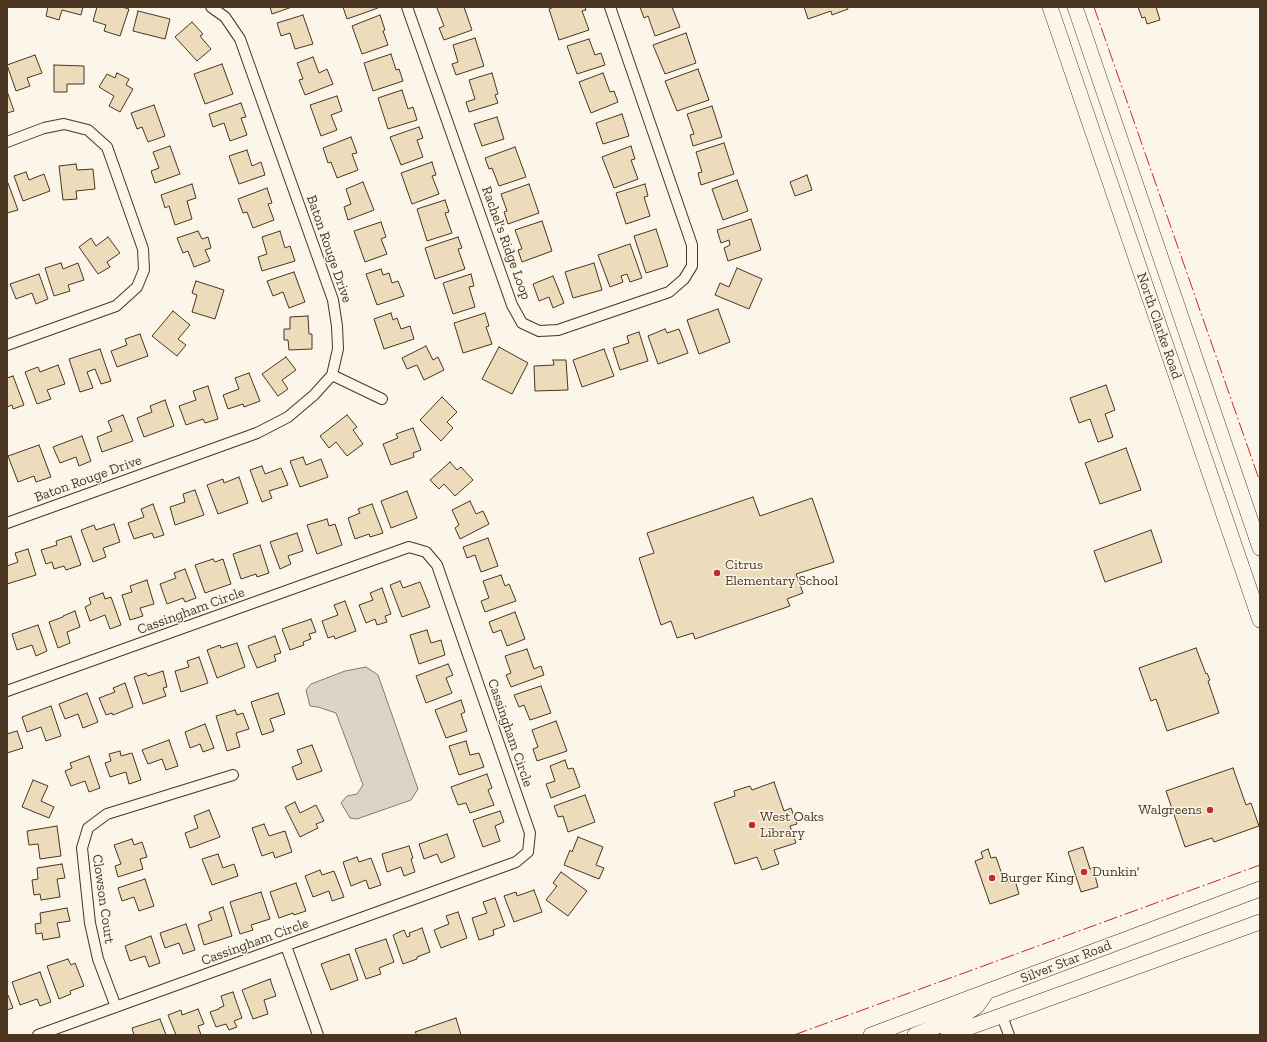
<!DOCTYPE html>
<style>
body{margin:0}
#map{position:relative;width:1267px;height:1042px;overflow:hidden;background:#fbf6e9;font-family:"Zilla Slab",serif}
canvas{display:block}
.frame{position:absolute;inset:0;border:8px solid #4a3520;pointer-events:none}
</style>
<div id="map">
<canvas width="1267" height="1042"></canvas>
<div class="frame"></div>
</div>
<script>
const c = document.querySelector('canvas').getContext('2d');
c.lineJoin = 'round';
function fillPath(path, color) {
  c.fillStyle = color;
  c.fill(path, 'evenodd');
}
function toPath(rows) {
  const path = new Path2D();
  for (const r of rows) {
    path.moveTo(r[0], r[1]);
    for (let i = 2; i < r.length; i += 2) path.lineTo(r[i], r[i + 1]);
  }
  return path;
}
function stroke(path, color, width, dash) {
  c.strokeStyle = color;
  c.lineWidth = width;
  c.lineCap = dash ? 'butt' : 'round';
  c.setLineDash(dash || []);
  c.stroke(path);
}
function drawText(font, color, halo, rows, align = 'center') {
  c.font = font + ' "Zilla Slab",serif';
  c.lineWidth = 3;
  c.setLineDash([]);
  c.textBaseline = 'middle';
  c.strokeStyle = halo;
  c.fillStyle = color;
  for (const [text, x, y, turn = 0] of rows) {
    c.save();
    c.translate(x, y);
    c.rotate((+turn || 0) * Math.PI / 180);
    c.textAlign = isNaN(turn) ? turn : align;
    if (halo) c.strokeText(text, 0, 0);
    c.fillText(text, 0, 0);
    c.restore();
  }
}
const water = toPath([
 [366,667,378,675,418,789,411,800,357,819,350,818,341,803,347,796,357,794,363,785,336,713,318,707,310,706,306,690,311,684,345,671,366,667]
]);
const building = toPath([
 [48,7,83,7,81,15,62,10,59,20,46,16,48,7],
 [97,7,122,7,129,9,120,36,104,31,106,25,93,21,97,7],
 [270,7,292,7,272,14,270,7],
 [343,7,377,7,378,8,347,19,343,7],
 [439,7,464,7,472,30,444,40,439,28,444,26,437,8,439,7],
 [554,7,585,7,586,10,582,11,589,30,559,40,549,9,554,7],
 [640,7,672,7,680,27,655,36,648,16,644,18,640,7],
 [804,7,847,7,848,9,832,15,831,11,808,19,804,7],
 [1138,7,1156,7,1160,20,1147,24,1145,17,1142,18,1138,7],
 [138,11,170,19,165,39,133,31,138,11],
 [303,15,313,44,295,49,290,33,281,36,277,23,303,15],
 [380,15,385,30,383,31,388,45,362,54,352,26,380,15],
 [192,22,203,34,200,36,211,49,197,61,175,37,192,22],
 [686,33,696,63,665,74,653,45,686,33],
 [475,38,484,66,456,75,452,64,458,62,453,45,475,38],
 [589,39,595,55,601,53,605,65,577,74,567,46,589,39],
 [391,54,396,70,399,69,403,81,373,91,364,63,391,54],
 [35,55,42,73,27,78,30,86,16,91,7,65,35,55],
 [313,57,319,73,327,69,333,84,305,95,299,80,303,79,297,63,313,57],
 [222,64,233,94,205,104,194,74,222,64],
 [54,65,84,66,84,84,67,84,67,92,54,92,54,65],
 [698,69,709,100,677,111,665,81,698,69],
 [117,73,129,79,126,85,133,89,120,112,109,106,114,96,99,87,107,74,115,78,117,73],
 [492,73,498,94,495,95,498,103,469,112,466,102,475,99,469,80,492,73],
 [603,73,610,92,614,91,618,102,591,113,579,82,603,73],
 [402,90,408,109,413,107,417,120,388,129,378,98,402,90],
 [7,91,14,111,7,113,7,91],
 [337,96,342,111,331,115,337,130,321,136,310,105,337,96],
 [241,103,246,117,241,118,247,135,230,141,224,123,213,127,209,114,241,103],
 [154,105,165,136,148,142,142,127,137,129,131,113,154,105],
 [712,106,722,137,693,146,690,135,694,134,687,114,712,106],
 [622,114,629,136,603,144,596,123,622,114],
 [497,117,504,139,482,146,474,124,497,117],
 [419,127,423,138,417,140,423,157,401,165,390,137,419,127],
 [351,137,357,153,352,154,358,170,337,178,331,162,328,163,323,148,351,137],
 [724,143,734,174,701,185,698,173,702,172,696,152,724,143],
 [170,146,180,174,155,183,151,171,159,168,153,152,170,146],
 [631,146,635,159,631,160,638,179,614,188,602,157,631,146],
 [515,147,526,177,499,186,492,168,489,169,485,158,515,147],
 [247,150,252,166,261,162,265,175,239,184,229,156,247,150],
 [432,162,436,175,432,176,439,194,412,204,401,173,432,162],
 [76,164,77,170,93,169,95,189,76,191,77,199,63,200,59,166,76,164],
 [26,172,29,180,44,174,50,191,23,201,14,176,26,172],
 [807,175,812,190,795,196,790,182,807,175],
 [737,180,748,211,723,220,712,189,737,180],
 [363,182,374,210,348,220,344,207,351,204,346,189,363,182],
 [7,183,8,183,18,210,7,213,7,183],
 [192,184,196,198,187,201,192,219,175,225,169,206,165,208,161,195,192,184],
 [529,184,539,213,508,224,504,212,507,211,501,194,529,184],
 [645,184,648,196,644,197,650,216,626,224,616,193,645,184],
 [267,188,272,203,268,204,274,220,253,228,247,212,243,213,238,199,267,188],
 [445,200,449,212,445,213,452,233,427,241,417,209,445,200],
 [751,219,761,250,728,261,724,248,730,245,729,240,721,243,717,230,751,219],
 [542,221,552,251,522,262,518,250,522,249,515,230,542,221],
 [381,222,386,237,381,239,387,254,365,262,354,231,381,222],
 [656,229,668,266,646,273,634,236,656,229],
 [198,231,202,239,208,237,211,248,205,250,210,261,194,267,188,251,183,253,177,238,198,231],
 [280,231,285,248,290,246,295,261,262,271,258,257,267,254,262,237,280,231],
 [108,237,120,253,107,262,110,267,98,274,79,247,91,238,96,246,108,237],
 [458,237,462,248,458,249,465,269,435,279,425,248,458,237],
 [630,244,642,278,630,282,627,274,621,276,623,282,610,287,598,255,630,244],
 [61,263,63,269,78,263,84,280,68,285,70,291,54,296,45,268,61,263],
 [594,263,602,290,573,298,565,272,594,263],
 [737,268,762,279,749,309,715,295,720,283,729,287,737,268],
 [381,269,383,275,389,273,392,283,398,281,404,296,377,305,366,274,381,269],
 [294,272,305,302,289,308,283,292,273,296,267,281,294,272],
 [39,274,48,299,36,304,32,293,16,299,10,284,39,274],
 [471,274,474,286,469,287,475,307,453,314,443,283,471,274],
 [553,276,564,303,553,308,549,297,539,301,533,284,553,276],
 [196,281,224,290,215,319,192,312,197,295,192,293,196,281],
 [718,309,730,342,699,354,687,320,718,309],
 [173,311,190,325,178,339,186,345,177,356,152,336,173,311],
 [391,313,393,320,397,318,401,329,410,326,414,339,384,349,374,319,391,313],
 [485,313,489,326,486,327,492,344,463,353,454,323,485,313],
 [308,316,309,334,312,334,312,349,289,350,288,340,284,340,284,329,290,329,290,317,308,316],
 [665,329,667,333,679,329,688,353,658,364,648,336,665,329],
 [639,332,648,361,620,370,613,348,629,343,627,336,639,332],
 [140,334,148,356,117,367,111,351,127,345,125,339,140,334],
 [426,346,433,360,438,357,444,370,424,380,417,365,407,369,402,358,426,346],
 [499,347,528,363,512,394,482,379,499,347],
 [100,349,111,381,101,384,95,369,87,372,93,388,80,392,69,359,100,349],
 [604,349,614,376,582,387,573,360,604,349],
 [286,357,296,370,282,380,288,389,278,396,262,374,286,357],
 [553,360,566,360,568,390,535,391,534,366,554,365,553,360],
 [58,365,65,384,47,390,51,399,37,404,25,372,38,367,40,372,58,365],
 [249,373,260,401,244,407,243,404,228,409,223,395,239,389,235,378,249,373],
 [13,376,24,405,13,409,12,405,7,407,7,378,13,376],
 [1106,385,1115,410,1105,414,1113,437,1098,442,1090,419,1079,423,1070,398,1106,385],
 [208,386,218,419,205,423,203,419,186,425,179,406,196,400,193,391,208,386],
 [442,397,457,412,447,422,453,428,441,441,420,420,442,397],
 [165,400,174,426,144,437,137,418,152,412,150,406,165,400],
 [123,415,133,441,102,452,97,437,112,431,108,421,123,415],
 [347,415,357,427,353,430,363,444,347,456,336,442,329,448,320,436,347,415],
 [413,428,421,450,413,453,414,457,391,465,383,444,398,438,396,434,413,428],
 [82,436,91,461,79,466,76,457,60,463,53,447,82,436],
 [39,445,51,477,36,482,34,476,18,482,8,456,39,445],
 [1126,448,1141,490,1100,504,1085,463,1126,448],
 [303,457,306,465,321,459,328,477,300,487,290,461,303,457],
 [450,462,457,470,461,467,473,480,455,496,444,484,439,489,430,480,450,462],
 [262,466,265,474,281,468,288,485,269,491,272,498,262,502,250,470,262,466],
 [239,477,248,503,218,514,207,485,223,479,224,483,239,477],
 [195,490,204,515,175,525,170,507,185,502,183,494,195,490],
 [407,491,417,518,391,528,381,501,407,491],
 [753,497,760,516,812,498,834,562,796,574,803,593,787,599,790,606,695,639,693,633,677,638,671,621,661,625,639,558,654,553,647,533,753,497],
 [470,501,476,514,483,511,489,524,460,539,455,528,459,525,452,510,470,501],
 [153,504,164,535,154,538,152,533,134,539,128,523,144,517,141,509,153,504],
 [372,504,383,533,370,537,369,534,355,539,348,518,360,513,358,509,372,504],
 [327,519,329,526,335,524,342,545,317,554,307,525,327,519],
 [114,524,120,542,103,548,106,557,93,562,81,530,94,525,96,530,114,524],
 [1151,530,1162,562,1105,582,1094,551,1151,530],
 [297,533,303,551,288,556,291,564,280,569,270,542,297,533],
 [71,536,81,565,66,570,64,566,54,569,52,562,46,564,41,550,57,545,56,541,71,536],
 [488,538,498,566,481,572,475,555,467,558,463,547,488,538],
 [260,545,269,573,257,577,256,574,241,579,233,554,260,545],
 [28,549,36,575,7,584,7,566,18,562,15,553,28,549],
 [213,559,215,562,223,559,231,584,205,593,195,565,213,559],
 [185,569,196,598,185,602,183,598,167,604,160,584,176,578,174,573,185,569],
 [501,575,505,586,509,584,516,601,485,612,481,601,489,598,483,581,501,575],
 [147,580,154,604,140,608,143,616,130,620,122,595,132,592,130,586,147,580],
 [400,581,403,588,420,582,430,607,402,617,390,585,400,581],
 [382,588,391,614,385,616,387,622,377,625,375,619,366,623,359,605,373,600,370,593,382,588],
 [103,593,105,599,111,597,121,625,110,629,105,615,90,621,85,607,91,604,89,598,103,593],
 [345,601,356,631,335,639,334,636,328,638,322,621,338,615,334,605,345,601],
 [75,611,80,627,67,632,70,643,58,648,49,622,63,617,63,616,75,611],
 [515,612,525,639,507,646,501,630,493,633,489,622,515,612],
 [311,619,316,632,309,634,311,639,303,642,304,645,290,650,282,629,311,619],
 [38,625,47,651,36,656,32,645,17,650,12,634,38,625],
 [427,630,431,643,441,640,445,655,419,664,410,635,427,630],
 [275,636,281,653,274,655,276,661,257,668,248,646,275,636],
 [237,643,245,667,217,678,207,650,220,645,221,648,237,643],
 [1196,648,1206,674,1207,673,1210,680,1208,681,1219,713,1167,731,1156,699,1151,701,1139,668,1196,648],
 [527,649,534,669,541,666,544,675,511,687,506,675,511,673,505,656,527,649],
 [199,657,208,683,181,692,175,671,189,667,187,661,199,657],
 [448,664,453,675,446,678,452,693,426,703,416,676,448,664],
 [163,671,167,687,163,688,166,696,143,704,134,677,146,673,148,676,163,671],
 [125,683,133,707,113,715,112,713,106,715,99,698,115,692,113,688,125,683],
 [541,686,551,713,530,720,524,705,519,707,514,695,541,686],
 [87,693,98,722,83,728,78,714,65,719,59,704,87,693],
 [278,693,285,714,270,719,274,731,262,735,251,702,278,693],
 [461,700,465,712,461,714,467,731,446,738,435,710,461,700],
 [51,706,61,736,46,741,41,727,27,732,22,717,51,706],
 [235,710,237,715,243,713,249,729,236,733,240,747,227,751,216,716,235,710],
 [556,721,567,751,537,761,533,749,538,747,532,730,556,721],
 [205,724,214,748,203,752,200,744,190,748,185,732,205,724],
 [17,731,23,748,7,753,7,734,17,731],
 [169,740,178,766,166,770,162,759,148,764,142,750,169,740],
 [466,741,470,755,479,753,484,767,459,775,449,746,466,741],
 [312,745,322,771,297,780,292,767,302,763,297,750,312,745],
 [120,751,121,756,132,753,141,780,129,784,126,772,110,777,105,763,111,761,109,754,120,751],
 [89,756,100,788,89,792,85,781,71,786,65,771,72,768,70,763,89,756],
 [565,760,568,769,573,768,580,787,551,798,546,784,555,781,550,766,565,760],
 [1233,768,1246,805,1251,803,1259,826,1214,842,1212,838,1185,847,1166,791,1233,768],
 [487,774,492,788,488,790,494,805,470,813,466,803,458,805,451,787,487,774],
 [33,780,48,786,41,801,54,807,49,818,22,807,33,780],
 [774,782,784,811,791,808,797,824,790,826,796,843,774,850,779,864,762,870,757,857,735,864,714,803,735,796,734,791,750,786,752,790,774,782],
 [585,795,595,822,568,832,563,816,558,817,554,806,585,795],
 [295,802,300,813,316,805,324,821,316,824,318,828,300,837,285,807,295,802],
 [209,810,220,837,190,848,185,833,198,828,194,816,209,810],
 [500,811,504,822,495,826,500,841,483,847,473,820,500,811],
 [264,824,269,836,285,831,292,852,275,858,273,852,262,856,252,828,264,824],
 [57,826,61,856,40,859,38,844,29,845,27,831,57,826],
 [447,834,455,857,441,863,437,854,424,859,419,844,447,834],
 [578,837,603,847,596,865,604,868,599,879,564,865,570,850,572,852,578,837],
 [132,839,134,845,142,842,147,857,140,859,143,869,118,877,115,866,121,864,114,845,132,839],
 [409,846,413,858,411,859,415,872,404,876,401,867,387,872,382,854,409,846],
 [1083,847,1090,869,1093,868,1098,887,1081,892,1068,852,1083,847],
 [988,849,991,858,996,857,1005,883,1015,880,1019,894,990,904,975,861,983,858,981,852,988,849],
 [218,854,223,868,234,864,238,876,212,885,202,859,218,854],
 [357,857,359,862,371,858,381,885,369,889,366,880,351,886,343,862,357,857],
 [62,864,65,878,57,879,60,897,41,900,40,894,34,895,32,880,38,879,37,868,62,864],
 [320,870,322,875,334,871,344,897,332,901,329,891,313,897,305,876,320,870],
 [561,872,587,891,568,916,546,900,557,886,553,883,561,872],
 [145,879,154,906,139,911,134,897,122,901,118,888,145,879],
 [296,883,306,911,294,915,293,913,279,918,270,892,296,883],
 [534,890,542,912,514,922,504,896,516,892,517,896,534,890],
 [261,892,270,919,251,925,253,930,240,934,230,902,261,892],
 [495,898,505,926,493,930,494,935,479,940,472,918,487,913,483,902,495,898],
 [223,907,232,936,204,945,198,925,212,920,209,912,223,907],
 [67,908,70,921,57,923,60,937,43,940,42,933,36,934,35,924,41,923,40,913,67,908],
 [458,912,467,938,441,948,434,930,449,924,446,916,458,912],
 [186,924,195,950,183,954,179,943,165,948,160,933,186,924],
 [422,928,430,952,417,957,417,959,403,964,393,935,404,930,407,937,410,936,409,933,422,928],
 [151,936,160,963,149,967,145,956,130,961,125,946,151,936],
 [386,939,394,962,379,968,381,974,366,979,355,949,386,939],
 [349,954,358,980,331,990,321,964,349,954],
 [68,959,71,965,75,963,84,986,70,991,71,994,59,999,47,966,68,959],
 [40,972,51,1002,40,1006,37,999,20,1005,12,982,40,972],
 [270,979,276,996,264,1000,268,1014,253,1019,242,990,270,979],
 [233,992,242,1018,234,1021,237,1027,229,1030,226,1024,216,1027,210,1012,219,1009,219,1008,224,1006,221,996,233,992],
 [7,995,8,995,13,1008,7,1010,7,995],
 [198,1009,204,1024,198,1026,201,1035,176,1035,168,1015,181,1010,182,1015,198,1009],
 [456,1018,461,1035,417,1035,415,1032,456,1018],
 [160,1019,166,1035,134,1035,132,1028,160,1019]
]);
const street = toPath([
 [407,7,512,305,522,323,539,331,558,330,669,292,684,279,692,266,692,245,610,7],
 [7,142,44,128,64,124,88,130,107,147,143,249,144,270,137,287,116,306,7,345],
 [332,375,382,399],
 [7,523,257,433,288,417,314,395,332,375,338,349,337,326,333,300,240,39,225,17,211,7],
 [7,691,409,547,426,552,437,565,530,833,528,852,516,862,38,1035],
 [286,946,318,1035],
 [116,1007,98,959,90,923,82,848,88,828,107,814,233,775],
 [1002,1016,1009,1035]
]);
const secondary = toPath([
 [1050,7,1260,620],
 [1075,7,1260,548],
 [871,1035,1260,889],
 [915,1035,962,1016,977,1006,986,993],
 [948,1035,1260,922]
]);
const power = toPath([
 [1094,7,1260,482],
 [794,1035,1260,865]
]);
const markers = [
 [717,573,4,"#c62828"],
 [1210,810,4,"#c62828"],
 [752,825,4,"#c62828"],
 [1084,872,4,"#c62828"],
 [992,878,4,"#c62828"]
];
const streetNames = [
 ["Rachel's Ridge Loop",506,243,70],
 ["Baton Rouge Drive",329,249,71],
 ["North Clarke Road",1159,326,71],
 ["Baton Rouge Drive",88,479,-20],
 ["Cassingham Circle",191,611,-20],
 ["Cassingham Circle",510,733,71],
 ["Clowson Court",103,899,82],
 ["Cassingham Circle",255,942,-20],
 ["Silver Star Road",1066,962,-21]
];
const poiNames = [
 ["Citrus",725,565],
 ["Elementary School",725,581],
 ["Walgreens",1202,810,"right"],
 ["West Oaks",760,817],
 ["Library",760,833],
 ["Dunkin'",1092,872],
 ["Burger King",1000,878]
];
fillPath(water, '#dcd4c6');
stroke(water, '#887966', 1);
fillPath(building, '#ecdcbc');
stroke(building, '#4a3520', 1);
stroke(street, '#4a3520', 12);
stroke(secondary, '#4a3520', 16);
stroke(street, '#fbf6e9', 10);
stroke(secondary, '#fbf6e9', 15);
stroke(power, '#c62828', 1, [14, 3, 2, 3]);
for (const [x, y, r, color] of markers) {
  const dot = new Path2D();
  dot.arc(x, y, r, 0, 2 * Math.PI);
  c.fillStyle = color;
  c.fill(dot);
  stroke(dot, '#fbf6e9', 1.5);
}
drawText('14px', '#4a3520', '#fbf6e9', streetNames);
drawText('14px', '#4a3520', '#fbf6e9', poiNames, 'left');
</script>
